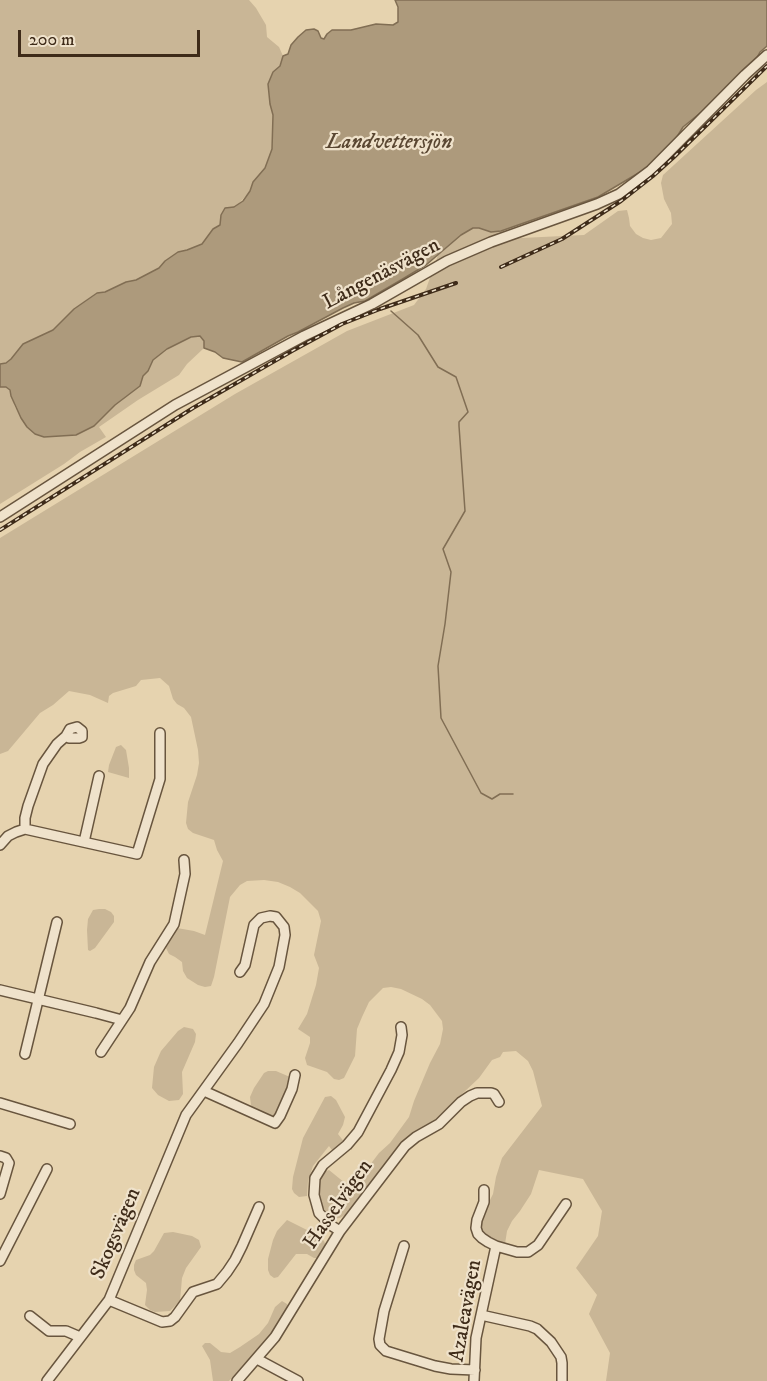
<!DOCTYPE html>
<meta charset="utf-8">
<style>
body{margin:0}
#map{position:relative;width:767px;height:1381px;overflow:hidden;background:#e6d3af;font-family:"IM FELL DW Pica",serif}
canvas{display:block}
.scale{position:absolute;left:18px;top:30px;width:182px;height:27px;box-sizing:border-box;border:3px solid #3e2b19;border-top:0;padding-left:8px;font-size:18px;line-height:21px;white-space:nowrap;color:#3e2b19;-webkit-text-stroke:4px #efe2cb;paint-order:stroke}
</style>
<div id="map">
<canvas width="767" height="1381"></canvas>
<div class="scale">200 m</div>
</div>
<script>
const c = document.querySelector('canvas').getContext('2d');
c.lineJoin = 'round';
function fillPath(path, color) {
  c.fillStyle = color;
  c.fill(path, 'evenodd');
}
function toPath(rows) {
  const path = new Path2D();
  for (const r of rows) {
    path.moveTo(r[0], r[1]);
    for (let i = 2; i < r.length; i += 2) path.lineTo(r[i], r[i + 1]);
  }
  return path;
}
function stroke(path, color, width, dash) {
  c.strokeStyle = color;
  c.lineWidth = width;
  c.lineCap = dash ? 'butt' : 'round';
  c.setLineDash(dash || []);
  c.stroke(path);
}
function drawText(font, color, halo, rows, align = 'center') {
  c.font = font + ' "IM FELL DW Pica",serif';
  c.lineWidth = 4.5;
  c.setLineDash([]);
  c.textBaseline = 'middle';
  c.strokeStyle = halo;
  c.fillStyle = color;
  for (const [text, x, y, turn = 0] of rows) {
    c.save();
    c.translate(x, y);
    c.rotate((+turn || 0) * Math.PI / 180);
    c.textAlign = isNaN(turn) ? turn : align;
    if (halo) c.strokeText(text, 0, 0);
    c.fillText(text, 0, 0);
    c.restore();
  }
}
const green = toPath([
 [0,0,249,0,256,8,266,25,267,37,279,47,283,56,280,66,273,72,268,84,270,104,273,115,272,149,267,164,265,168,253,182,250,191,220,225,213,229,202,244,187,250,178,252,165,261,159,268,136,280,126,282,105,292,96,293,74,309,53,330,23,344,11,359,6,363,0,364],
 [767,82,767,1381,606,1381,610,1353,589,1314,597,1295,576,1268,598,1236,602,1211,583,1179,539,1170,531,1194,520,1211,512,1221,507,1231,505,1244,495,1242,482,1232,480,1228,480,1220,493,1194,496,1177,502,1158,542,1106,533,1071,528,1061,516,1051,503,1052,500,1057,492,1060,479,1078,428,1126,348,1213,340,1218,333,1219,326,1212,320,1202,319,1191,319,1179,322,1173,329,1170,345,1183,351,1184,357,1182,379,1153,390,1143,409,1117,414,1101,430,1063,440,1044,443,1029,442,1021,430,1005,422,999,401,989,391,987,383,988,369,1002,362,1017,357,1029,355,1056,344,1078,339,1080,334,1079,327,1072,307,1065,305,1058,310,1043,310,1037,298,1029,307,1014,316,985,319,968,314,955,321,921,318,911,300,893,290,887,278,882,264,880,247,881,240,885,230,897,214,977,211,986,205,987,198,985,187,978,183,971,182,962,175,957,169,954,166,948,177,928,194,931,205,935,223,861,217,850,214,840,193,833,188,829,186,823,188,802,197,775,199,763,198,750,191,717,184,708,177,704,173,699,169,686,160,678,141,680,136,686,113,693,109,696,108,703,90,695,69,691,53,705,40,713,8,751,0,754,0,538,235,394,347,331,414,305,426,289,438,255,461,235,473,228,479,228,491,232,501,231,521,238,584,235,618,211,627,210,629,218,630,226,636,234,643,238,651,240,661,238,672,224,671,213,664,199,661,183,663,175,756,90],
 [200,336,204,341,204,348,187,364,179,375,138,400,99,427,106,437,80,452,64,464,0,504,0,387,6,387,10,390,15,407,35,434,44,437,76,435,94,426,115,405,140,386,143,376,148,371,153,360,174,345,192,337],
 [121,745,126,750,129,768,129,778,108,772,109,765,116,747],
 [99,909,105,909,111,912,114,916,114,922,95,948,90,951,88,950,87,930,88,919,93,910],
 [184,1027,193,1029,196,1034,195,1042,182,1072,183,1094,179,1100,169,1101,158,1095,152,1088,154,1067,161,1051,178,1031],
 [268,1071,276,1071,290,1077,291,1086,280,1110,274,1116,267,1117,253,1110,251,1105,250,1097,254,1088,264,1073],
 [331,1096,336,1100,345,1117,343,1125,338,1134,345,1143,334,1153,329,1146,313,1166,308,1181,307,1196,299,1197,294,1193,292,1189,293,1177,303,1138,325,1097],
 [287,1220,319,1236,324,1241,326,1246,322,1254,318,1258,314,1258,307,1254,296,1254,278,1277,274,1278,270,1275,268,1270,268,1259,273,1240,277,1231],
 [173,1232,192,1236,199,1240,201,1247,186,1268,182,1278,180,1301,170,1311,155,1312,150,1310,145,1305,147,1290,146,1283,136,1275,134,1270,134,1265,136,1260,150,1255,154,1251,164,1233],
 [282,1301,287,1304,289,1310,269,1337,229,1381,213,1381,210,1360,202,1346,205,1343,210,1343,221,1352,230,1353,240,1347,259,1334,268,1323,275,1307]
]);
const water = toPath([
 [395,0,767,0,767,46,760,52,754,63,740,74,715,101,683,127,675,140,668,146,666,150,647,168,598,197,501,231,491,232,479,228,473,228,461,235,426,265,401,280,365,301,354,303,343,308,298,332,288,336,242,362,223,358,215,352,204,348,204,341,200,336,191,337,167,349,153,360,148,371,143,376,140,386,115,405,94,426,76,435,44,437,35,434,27,427,21,418,11,396,10,390,6,387,0,387,0,364,6,363,11,359,23,344,53,330,74,309,97,293,105,292,126,282,136,280,159,268,165,261,178,252,187,250,202,244,213,229,220,225,221,215,225,208,234,207,243,201,250,191,253,182,265,168,272,149,273,115,270,104,268,84,273,72,280,66,283,56,288,54,291,45,298,37,306,30,314,29,318,31,321,38,324,39,327,34,332,30,351,30,376,24,393,25,398,22,398,7,395,0]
]);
const stream = toPath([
 [391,311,418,335,438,367,456,377,468,412,459,422,459,426,465,511,443,549,451,572,445,624,438,666,441,718,481,793,492,799,500,794,513,794]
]);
const minor = toPath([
 [0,517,175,405,304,336,372,304,447,261,491,242,597,204,619,194,651,170,745,75,767,55],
 [25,829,25,818,28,806,43,764,57,744,66,736,70,729,77,727,82,731,82,737,79,738,69,738,66,736],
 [84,842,99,776],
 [0,845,8,836,16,832,25,829,137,854,160,779,160,733],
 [0,990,96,1013,122,1020],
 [101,1052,130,1008,150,962,174,924,185,874,184,860],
 [25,1054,57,922],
 [204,1091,275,1123,280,1116,292,1089,295,1075],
 [0,1103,70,1124],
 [0,1156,6,1158,9,1163,0,1194],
 [484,1190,484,1202,477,1220,476,1228,478,1234,482,1238,488,1242,496,1246,517,1252,528,1252,538,1245,566,1204],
 [340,1231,332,1226,319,1213,314,1195,315,1178,323,1165,347,1145,358,1132,391,1070,399,1052,402,1035,401,1027],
 [404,1246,384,1311,379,1339,380,1345,386,1351,435,1366,451,1369,475,1370],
 [0,1261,47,1169],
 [109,1300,162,1322,170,1321,175,1317,193,1292,217,1284,227,1272,235,1260,242,1246,259,1207],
 [481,1315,530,1326,537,1329,551,1342,561,1357,562,1363,562,1381],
 [30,1316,49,1331,66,1331,80,1337],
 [257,1359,298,1381],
 [47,1381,109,1300,186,1115,238,1043,264,1004,279,967,285,935,284,927,276,917,270,916,261,918,254,925,245,965,240,972],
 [237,1381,275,1337,340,1231,405,1146,416,1137,439,1124,461,1102,470,1096,477,1093,491,1093,494,1094,499,1102],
 [474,1381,476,1338,496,1246]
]);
const rail = toPath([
 [501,267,562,239,621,201,653,176,674,157,767,66],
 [0,530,193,408,292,351,342,324,380,309,456,283]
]);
const streetNames = [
 ["Långenäsvägen",382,275,-28],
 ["Hasselvägen",339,1205,-55],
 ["Skogsvägen",117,1234,-67],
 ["Azaleavägen",467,1311,-80]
];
const waterNames = [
 ["Landvettersjön",389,143]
];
fillPath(green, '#c9b696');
fillPath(water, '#ad9a7c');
stroke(water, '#816e54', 1.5);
stroke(stream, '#816e54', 1.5);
stroke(minor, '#68553e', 12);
stroke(minor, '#efe2cb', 9);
stroke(rail, '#3e2b19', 4);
stroke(rail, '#efe2cb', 1.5, [4.5]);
drawText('21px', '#3e2b19', '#efe2cb', streetNames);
drawText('italic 22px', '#5a4732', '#efe2cb', waterNames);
</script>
